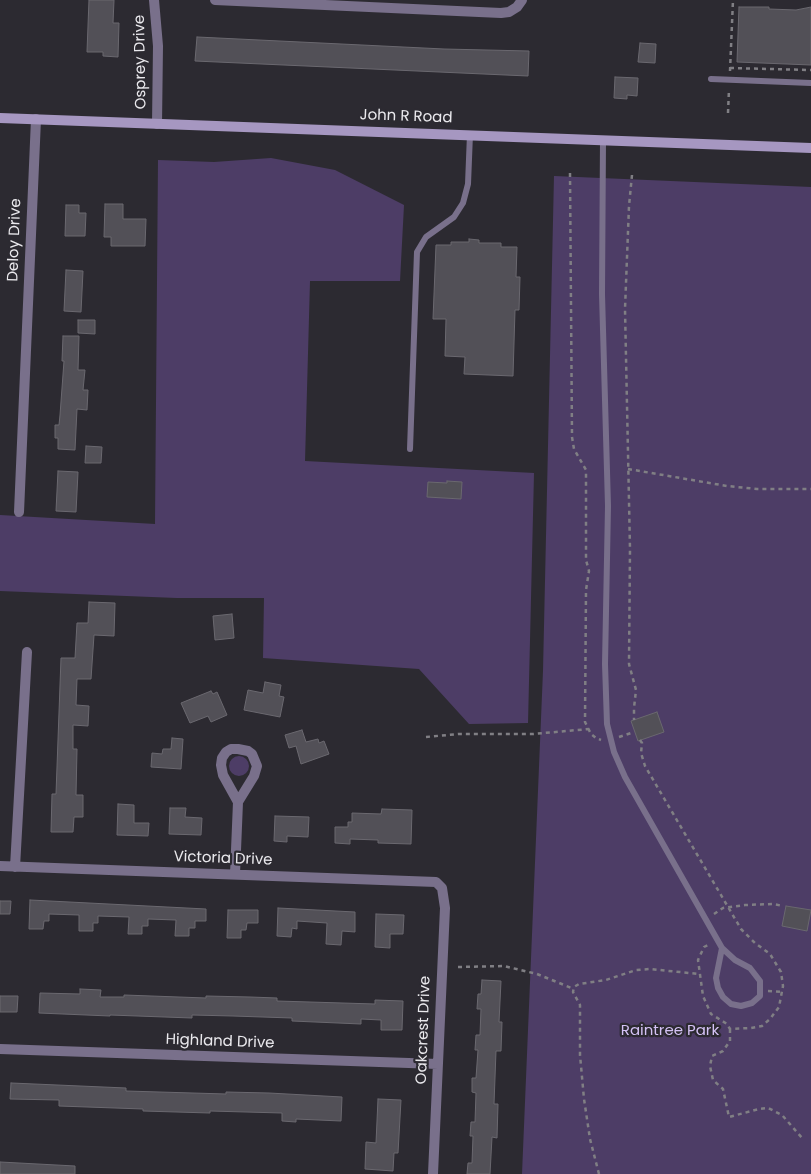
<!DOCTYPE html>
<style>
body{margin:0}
canvas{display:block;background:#2c2a31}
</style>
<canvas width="811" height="1174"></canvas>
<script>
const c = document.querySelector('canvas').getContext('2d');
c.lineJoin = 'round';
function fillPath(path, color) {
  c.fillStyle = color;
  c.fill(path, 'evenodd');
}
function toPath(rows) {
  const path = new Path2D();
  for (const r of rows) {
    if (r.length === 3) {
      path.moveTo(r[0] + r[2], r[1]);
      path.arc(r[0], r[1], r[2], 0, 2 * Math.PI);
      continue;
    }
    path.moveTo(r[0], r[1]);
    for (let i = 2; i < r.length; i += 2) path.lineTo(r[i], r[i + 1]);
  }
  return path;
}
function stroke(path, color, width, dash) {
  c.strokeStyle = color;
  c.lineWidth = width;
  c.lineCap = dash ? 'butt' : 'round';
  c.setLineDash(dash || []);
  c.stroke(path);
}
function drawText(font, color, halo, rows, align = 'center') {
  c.font = font + ' Poppins,sans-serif';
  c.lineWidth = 4.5;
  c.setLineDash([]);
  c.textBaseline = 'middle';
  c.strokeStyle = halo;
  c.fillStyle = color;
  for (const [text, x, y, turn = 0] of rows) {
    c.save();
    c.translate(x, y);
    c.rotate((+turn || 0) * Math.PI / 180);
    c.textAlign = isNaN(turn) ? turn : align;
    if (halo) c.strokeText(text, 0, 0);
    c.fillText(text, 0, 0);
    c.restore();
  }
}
const green = toPath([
 [271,158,335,170,404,205,400,281,310,281,305,461,534,473,528,723,469,724,419,669,263,658,264,598,177,598,0,591,0,515,155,524,158,160,214,162],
 [554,176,811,187,811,1174,522,1174,543,671],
 [239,766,10]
]);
const building = toPath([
 [89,0,114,0,113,23,119,23,118,57,103,56,103,52,87,52,89,0],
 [739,7,769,7,769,9,796,10,811,7,811,65,737,62,739,7],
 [197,37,444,49,529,51,528,76,195,61,197,37],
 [640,43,656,44,655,63,638,62,640,43],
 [615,77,638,78,637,96,627,95,627,99,614,98,615,77],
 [105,204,123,204,123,219,146,219,145,246,111,246,111,237,104,237,105,204],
 [66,205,79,205,79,213,86,213,85,236,65,236,66,205],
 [469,239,479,240,479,243,501,243,501,247,517,247,516,277,520,277,519,310,515,310,513,376,464,374,465,357,445,356,446,319,433,319,436,245,451,245,451,242,469,242,469,239],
 [66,270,83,271,81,312,64,311,66,270],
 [78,320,95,320,95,334,78,333,78,320],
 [63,336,79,336,78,370,85,370,83,390,88,390,87,410,77,409,75,450,58,449,58,438,55,438,55,425,59,425,60,415,64,361,62,361,63,336],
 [86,446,102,447,101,463,85,463,86,446],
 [58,471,78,472,76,512,56,511,58,471],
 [447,481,462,482,461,499,427,497,428,482,447,483,447,481],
 [89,602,115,603,114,636,94,635,91,679,77,679,76,705,89,706,88,726,73,725,73,749,77,749,76,795,83,795,83,817,74,817,73,832,51,832,52,794,56,794,61,658,75,658,77,623,88,623,89,602],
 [232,614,234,638,215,640,213,616,232,614],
 [265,682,281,685,279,696,284,697,280,717,244,710,248,690,263,693,265,682],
 [211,691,213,694,217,692,227,715,211,722,208,716,190,723,181,703,211,691],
 [657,712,664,732,638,741,631,721,657,712],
 [302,730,306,742,318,739,319,743,324,741,329,754,301,764,296,746,289,748,285,735,302,730],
 [172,738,183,739,181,769,151,767,152,753,162,754,163,749,171,749,172,738],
 [118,804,134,805,134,823,149,823,148,836,117,835,118,804],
 [170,808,186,808,185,817,202,818,201,835,169,834,170,808],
 [382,809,412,810,411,844,378,843,378,840,350,839,350,844,335,843,335,827,348,827,348,822,352,822,352,813,381,814,382,809],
 [275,816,309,817,308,837,287,836,287,842,274,841,275,816],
 [30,900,206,909,206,921,195,921,195,928,189,928,189,936,175,936,176,920,148,919,148,926,142,926,142,934,128,934,129,917,98,916,98,923,93,923,93,931,79,931,79,915,49,914,49,921,44,921,43,929,29,929,30,900],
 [0,901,11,901,10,914,0,914,0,901],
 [786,906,811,910,807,931,782,926,786,906],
 [278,908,355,912,355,932,342,931,341,945,326,944,327,923,297,921,297,929,292,928,291,937,277,936,278,908],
 [228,910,258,910,258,923,247,923,246,930,241,930,241,938,227,938,228,910],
 [376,914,404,915,403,934,390,934,390,948,375,947,376,914],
 [482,980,501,981,499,1022,502,1022,501,1051,496,1051,494,1104,498,1104,497,1138,492,1137,490,1174,467,1174,468,1163,472,1163,473,1136,470,1136,471,1122,475,1122,476,1093,472,1092,472,1078,476,1078,478,1050,475,1050,476,1035,480,1035,481,1009,477,1009,478,994,481,994,482,980],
 [80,989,101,990,100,997,124,997,124,995,206,998,206,996,250,997,277,998,277,1001,375,1004,375,1000,403,1001,402,1030,381,1030,381,1020,361,1019,361,1024,292,1021,292,1018,233,1016,192,1015,192,1018,110,1015,110,1016,39,1013,40,993,80,994,80,989],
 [0,996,18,996,17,1012,0,1012,0,996],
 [11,1083,126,1088,126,1091,226,1094,226,1092,269,1093,342,1097,341,1121,296,1119,296,1122,282,1121,282,1113,210,1111,210,1113,143,1111,143,1109,59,1106,59,1100,10,1099,11,1083],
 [378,1099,401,1100,398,1153,394,1153,393,1171,365,1169,366,1142,376,1143,378,1099],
 [0,1162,75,1166,75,1174,0,1174,0,1162]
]);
const path = toPath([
 [730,68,811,70],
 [730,71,733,0],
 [728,113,729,89],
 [570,173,572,437,574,449,586,470,586,560,589,571,586,590,585,722,591,734,596,738,601,740],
 [632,175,629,206,625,309,630,549,629,664,636,690,634,708,634,720],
 [628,469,727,486,757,489,811,489],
 [426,737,458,734,533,734,589,729],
 [619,737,634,732],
 [640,740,642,743,641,753,645,766,741,929,755,943,770,954,781,972,783,986,779,1007,770,1019,762,1026,751,1028,730,1029,727,1024,711,1014,703,996,698,960,704,947,710,944],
 [714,914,723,908,745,905,773,904,783,906],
 [458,967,504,966,537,974,574,989],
 [768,991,783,992],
 [730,1029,730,1041,723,1051,712,1056,710,1066,713,1080,723,1089,729,1117,759,1109,768,1108,782,1115,803,1139],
 [599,1174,590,1139,584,1099,580,1055,580,1005,573,992,574,987,579,984,606,980,636,970,650,969,699,974]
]);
const lane = toPath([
 [711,79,811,83],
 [603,140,602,294,608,506,605,664,607,724,614,752,625,777,722,948,735,960,750,968,760,981,760,996,752,1003,741,1006,731,1004,723,997,718,988,716,978,722,948],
 [410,449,417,252,426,237,454,217,463,203,468,184,470,134]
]);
const street = toPath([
 [154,0,158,46,157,124],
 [215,0,501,13,509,12,517,7,522,0],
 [19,512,36,119],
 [0,866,436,882,442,888,445,908,433,1174],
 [15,867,27,652],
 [235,874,238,802,254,776,257,766,252,754,248,751,238,749,231,749,226,752,222,758,221,765,223,775,238,802],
 [0,1049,438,1064]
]);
const secondary = toPath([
 [0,118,811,148]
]);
const streetNames = [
 ["Osprey Drive",141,62,-91],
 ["John R Road",406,117,2],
 ["Deloy Drive",15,240,-88],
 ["Victoria Drive",223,859,2],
 ["Oakcrest Drive",424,1030,-88],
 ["Highland Drive",220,1042,2]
];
const parkNames = [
 ["Raintree Park",670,1031]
];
fillPath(green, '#4d3d66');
fillPath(building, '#525057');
stroke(building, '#6a686f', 1);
stroke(path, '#807f84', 2.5, [4, 4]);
stroke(lane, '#79708b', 6);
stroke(street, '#79708b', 10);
stroke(secondary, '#a697c1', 10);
drawText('15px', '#eae9ed', '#2c2a31', streetNames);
drawText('15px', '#d4c2f5', '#2c2a31', parkNames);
</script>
